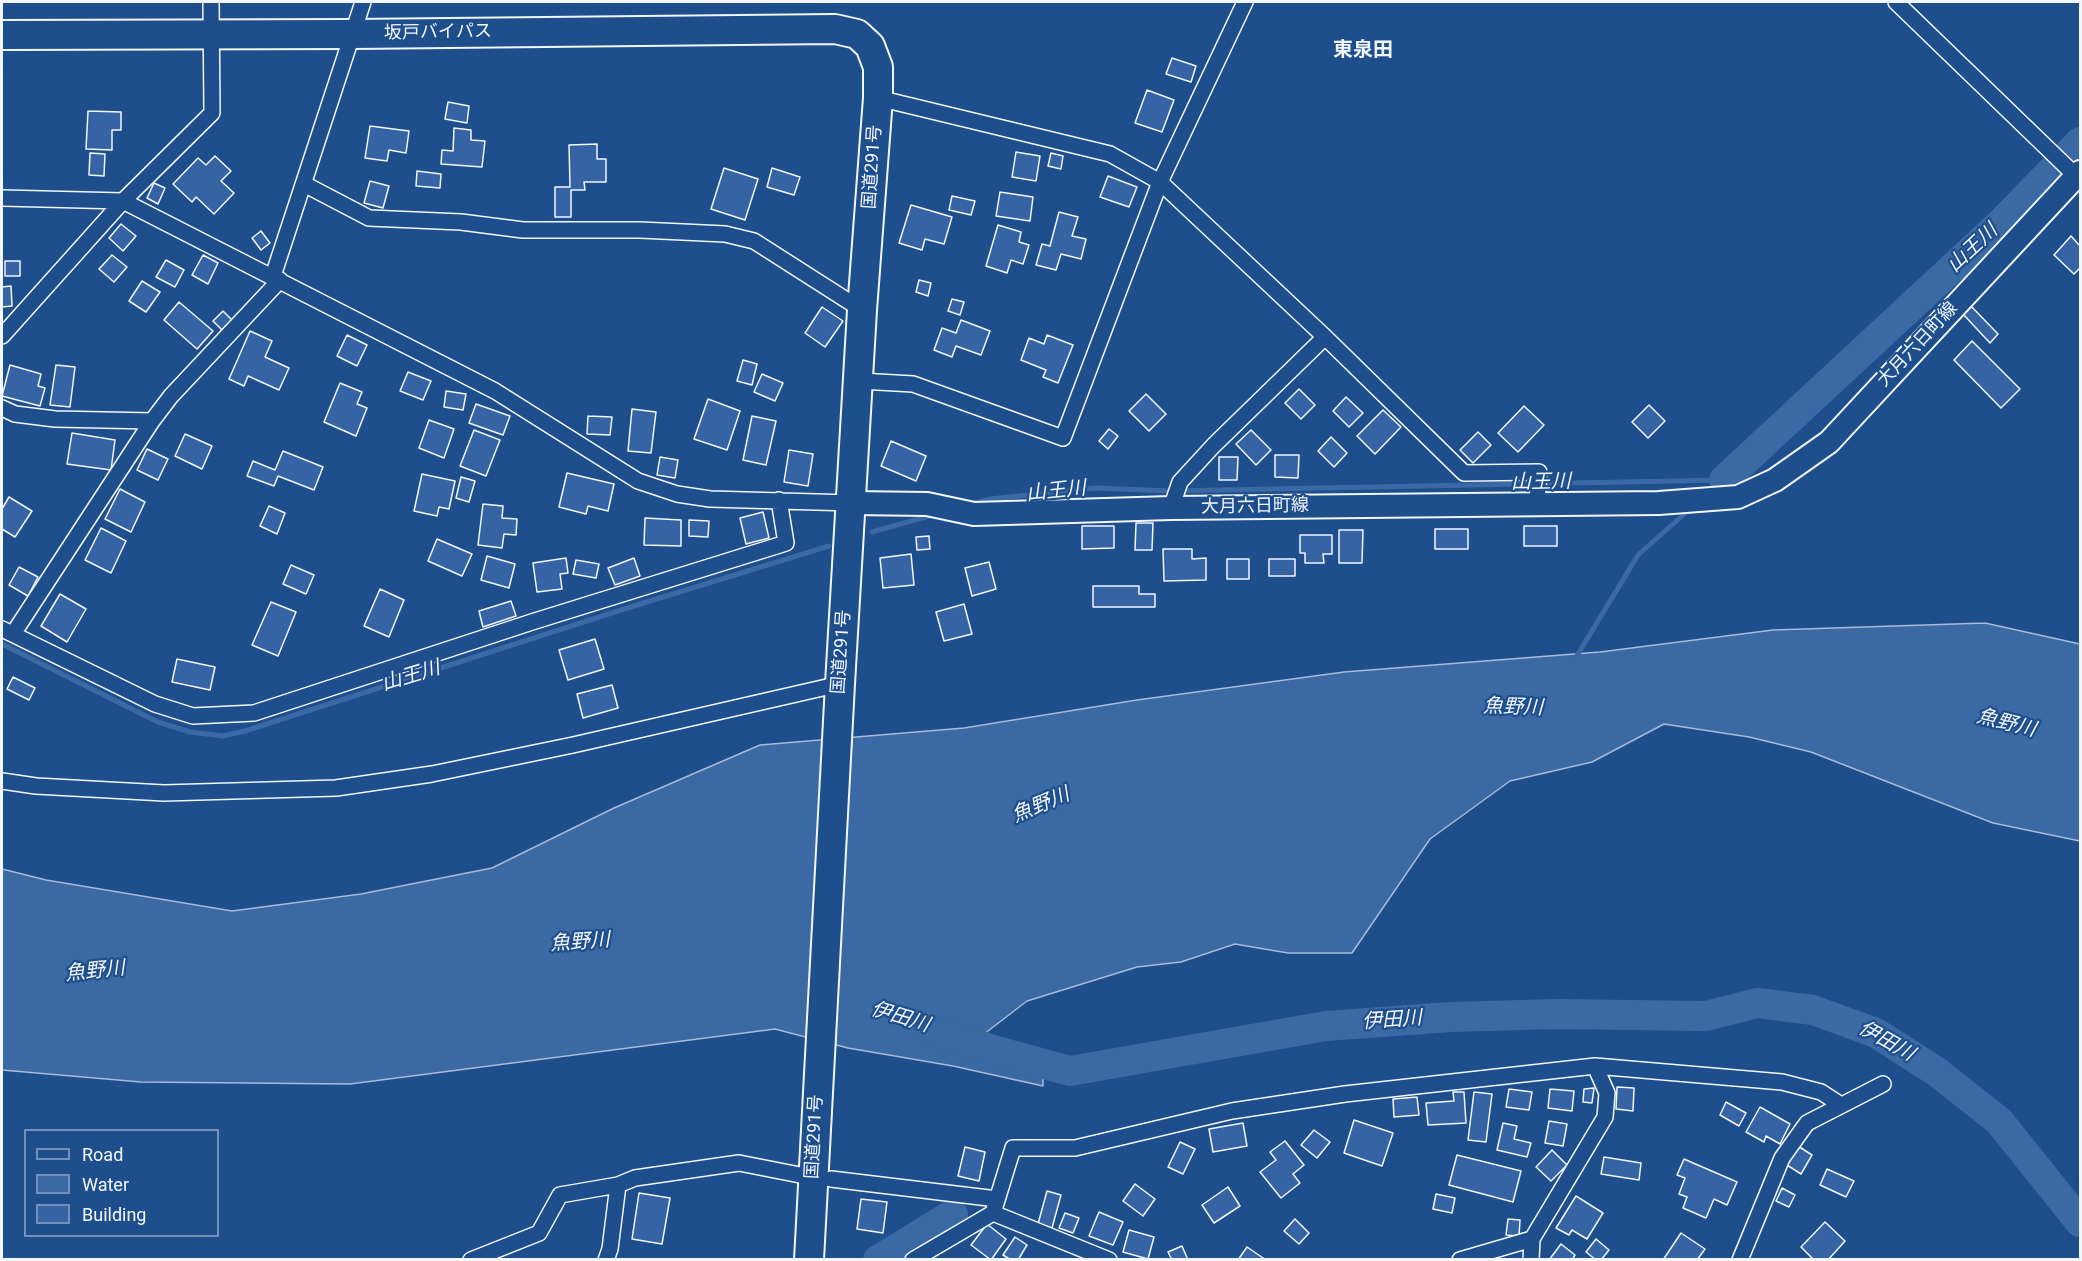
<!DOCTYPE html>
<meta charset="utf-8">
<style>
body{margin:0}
#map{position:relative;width:2082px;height:1261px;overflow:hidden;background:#1f4e8c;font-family:Roboto,sans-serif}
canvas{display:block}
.frame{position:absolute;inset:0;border:3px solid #f2f6ff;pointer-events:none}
.legend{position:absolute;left:24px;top:1129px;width:195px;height:108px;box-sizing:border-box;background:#1f4e8c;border:2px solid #7391ba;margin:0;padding:8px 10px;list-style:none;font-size:18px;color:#f2f6ff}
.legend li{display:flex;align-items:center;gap:12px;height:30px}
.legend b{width:30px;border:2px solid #7391ba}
</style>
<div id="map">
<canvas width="2082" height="1261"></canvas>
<div class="frame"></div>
<ul class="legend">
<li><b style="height:8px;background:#1f4e8c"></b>Road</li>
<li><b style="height:16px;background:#3b69a3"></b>Water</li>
<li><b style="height:16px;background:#3563a3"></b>Building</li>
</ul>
</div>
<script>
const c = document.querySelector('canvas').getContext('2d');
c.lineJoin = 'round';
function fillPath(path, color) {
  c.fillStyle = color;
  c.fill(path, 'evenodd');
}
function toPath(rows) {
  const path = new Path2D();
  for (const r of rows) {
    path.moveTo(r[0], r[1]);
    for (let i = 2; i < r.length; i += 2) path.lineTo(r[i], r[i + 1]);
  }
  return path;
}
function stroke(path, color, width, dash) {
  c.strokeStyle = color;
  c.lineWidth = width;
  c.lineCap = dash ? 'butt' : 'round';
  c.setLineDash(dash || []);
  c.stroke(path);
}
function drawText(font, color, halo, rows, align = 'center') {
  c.font = font + ' Roboto,"Noto Sans JP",sans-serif';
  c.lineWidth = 4.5;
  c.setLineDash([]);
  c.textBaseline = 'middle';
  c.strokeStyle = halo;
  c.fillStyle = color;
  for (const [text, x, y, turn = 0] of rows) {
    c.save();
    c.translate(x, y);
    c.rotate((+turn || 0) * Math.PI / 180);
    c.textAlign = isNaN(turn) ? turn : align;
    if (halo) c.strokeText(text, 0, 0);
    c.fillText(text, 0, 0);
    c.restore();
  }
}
const water = toPath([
 [1985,623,2080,644,2080,841,1993,823,1811,752,1749,737,1664,724,1592,762,1510,781,1430,839,1352,953,1288,953,1235,944,1181,962,1137,967,1027,1001,962,1051,1043,1075,1043,1086,953,1066,848,1048,775,1029,350,1084,141,1082,2,1070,2,869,46,880,232,911,361,894,492,868,614,808,760,745,964,728,1137,700,1344,672,1600,652,1773,630,1985,623]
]);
const stream = toPath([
 [1709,492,1724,480],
 [971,504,990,499,1095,488,1170,491,1724,480],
 [872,532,936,514],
 [2,644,158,722,190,732,223,736,245,731,624,609,829,546],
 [1575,659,1638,555,1691,508]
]);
const river = toPath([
 [1724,480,2002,222,2080,142],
 [933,1031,1000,1052,1070,1071,1326,1026,1451,1017,1557,1014,1706,1016,1757,1003,1813,1010,1876,1033,1937,1072,1999,1121,2080,1222],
 [878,1260,953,1214]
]);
const building = toPath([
 [1172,58,1196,66,1191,82,1166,74,1172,58],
 [1147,90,1174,100,1162,132,1135,123,1147,90],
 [448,102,469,106,467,123,445,119,448,102],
 [88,111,121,112,121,130,112,130,112,150,86,149,88,111],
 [370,126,409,131,406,153,389,150,387,161,365,158,370,126],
 [454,128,471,130,471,140,485,141,482,167,441,164,442,150,453,151,454,128],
 [597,144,597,159,606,159,606,182,584,182,585,190,571,190,571,217,555,217,555,187,570,187,569,145,597,144],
 [1016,152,1040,156,1036,181,1012,177,1016,152],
 [90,153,105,154,104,176,89,175,90,153],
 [1051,153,1063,156,1061,169,1048,166,1051,153],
 [215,156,231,171,221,181,234,193,214,214,196,197,192,202,173,184,198,158,206,165,215,156],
 [724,168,758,179,745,220,711,209,724,168],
 [772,168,800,177,794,195,767,187,772,168],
 [417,171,441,174,440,188,416,186,417,171],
 [1108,176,1137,187,1129,207,1100,197,1108,176],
 [370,181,389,186,383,208,364,203,370,181],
 [154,183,165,188,158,204,147,198,154,183],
 [1000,192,1033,197,1030,221,996,216,1000,192],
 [952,196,975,201,971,215,949,210,952,196],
 [911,205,952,217,944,244,925,239,922,250,899,243,911,205],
 [1059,212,1078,217,1072,236,1086,239,1081,259,1061,254,1056,270,1036,265,1042,244,1050,246,1059,212],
 [121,224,136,236,123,251,109,238,121,224],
 [998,225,1021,232,1019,242,1029,245,1023,264,1011,260,1007,273,986,266,998,225],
 [261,231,270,243,261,250,252,238,261,231],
 [2071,236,2080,246,2080,268,2074,274,2054,255,2071,236],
 [112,255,127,267,114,282,99,269,112,255],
 [203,255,218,263,208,284,192,275,203,255],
 [166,260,184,270,175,287,156,277,166,260],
 [5,261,20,261,20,276,5,276,5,261],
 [919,280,931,283,928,296,916,292,919,280],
 [142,281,160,292,146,312,129,301,142,281],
 [11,286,12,306,2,307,2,287,11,286],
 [952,299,964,302,960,315,948,311,952,299],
 [179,302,213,331,197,349,164,320,179,302],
 [1970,305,1998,334,1990,343,1962,313,1970,305],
 [822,307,843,321,825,347,805,333,822,307],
 [223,311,232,320,222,330,213,321,223,311],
 [961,320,990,331,981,355,956,346,952,357,934,350,942,328,956,333,961,320],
 [250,331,272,341,265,357,289,368,279,390,248,376,244,386,229,379,250,331],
 [347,335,367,345,357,366,337,356,347,335],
 [1047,335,1073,345,1058,383,1043,377,1046,370,1021,360,1029,338,1044,344,1047,335],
 [1972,341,2020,389,2001,408,1954,360,1972,341],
 [743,360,757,364,752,385,737,381,743,360],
 [10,365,41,374,38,386,45,388,40,406,2,396,10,365],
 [56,365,75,367,70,407,50,405,56,365],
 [408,372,431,381,423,400,400,391,408,372],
 [762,374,783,383,775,401,754,392,762,374],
 [340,383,362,392,357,404,367,408,356,436,324,422,340,383],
 [1299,389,1315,405,1301,419,1285,403,1299,389],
 [446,391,466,394,463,410,444,407,446,391],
 [1146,394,1166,414,1149,431,1129,411,1146,394],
 [1346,397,1363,413,1349,427,1333,411,1346,397],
 [708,399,740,411,727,450,694,439,708,399],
 [476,404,510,416,503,435,469,423,476,404],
 [1649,405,1665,421,1648,438,1632,422,1649,405],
 [1524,406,1544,425,1518,452,1498,433,1524,406],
 [632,409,656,412,651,453,628,451,632,409],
 [1383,410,1401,427,1375,454,1357,436,1383,410],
 [588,416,612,417,610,435,587,434,588,416],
 [752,416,776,421,766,465,743,460,752,416],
 [429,420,454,429,444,458,419,448,429,420],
 [1109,429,1118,436,1108,449,1099,441,1109,429],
 [474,430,500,440,486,476,460,466,474,430],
 [1251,430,1271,450,1256,465,1236,444,1251,430],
 [1478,432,1491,445,1473,463,1460,450,1478,432],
 [72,433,115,440,111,470,67,464,72,433],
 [185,434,212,446,202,469,175,456,185,434],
 [1331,437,1347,453,1334,467,1318,451,1331,437],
 [891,441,926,456,916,481,881,466,891,441],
 [147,449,168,459,158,480,137,470,147,449],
 [789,450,813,454,808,486,784,482,789,450],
 [283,451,323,467,314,490,278,476,274,486,247,476,253,461,275,470,283,451],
 [1275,455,1299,455,1298,478,1275,477,1275,455],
 [660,457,678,460,675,478,657,475,660,457],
 [1219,457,1238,457,1237,480,1219,480,1219,457],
 [567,473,614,484,608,511,588,506,586,514,559,507,567,473],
 [422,474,455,481,449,509,439,507,437,516,414,511,422,474],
 [461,477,475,481,469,502,456,498,461,477],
 [120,489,145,502,131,532,105,519,120,489],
 [9,497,32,511,15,537,2,529,2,509,9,497],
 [483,504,503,506,502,518,517,519,516,535,504,534,502,548,478,545,483,504],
 [269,506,285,513,277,534,260,526,269,506],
 [763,512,769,538,746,544,740,518,763,512],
 [645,518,681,520,681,546,644,545,645,518],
 [689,520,709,521,708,537,689,536,689,520],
 [1136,523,1153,523,1152,550,1135,550,1136,523],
 [1082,526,1114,526,1114,548,1082,549,1082,526],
 [1524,526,1557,526,1557,546,1524,546,1524,526],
 [101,528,126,541,111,573,85,560,101,528],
 [1435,529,1468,529,1468,549,1435,549,1435,529],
 [1339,530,1363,530,1362,563,1339,563,1339,530],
 [1300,535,1332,535,1332,554,1323,554,1324,563,1305,563,1305,553,1300,553,1300,535],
 [929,536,930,549,917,550,916,537,929,536],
 [437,539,472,554,462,576,428,561,437,539],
 [1163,549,1192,549,1192,559,1206,558,1206,580,1164,581,1163,549],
 [911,554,914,585,883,588,880,558,911,554],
 [487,556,515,564,509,588,481,580,487,556],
 [566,558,568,573,560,574,562,589,537,592,533,563,566,558],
 [634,558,640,576,615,585,608,568,634,558],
 [1227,559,1249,559,1249,579,1227,579,1227,559],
 [1269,559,1295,559,1295,576,1269,576,1269,559],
 [576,560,599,564,596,578,573,574,576,560],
 [989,562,996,589,972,596,965,568,989,562],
 [291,565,314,575,306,594,283,584,291,565],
 [19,567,38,577,28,596,9,585,19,567],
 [1093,586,1139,586,1139,594,1155,594,1155,607,1093,607,1093,586],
 [380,589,404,600,389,637,364,626,380,589],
 [60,594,86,609,67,642,41,626,60,594],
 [511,601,516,616,483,627,479,611,511,601],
 [271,602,296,612,278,656,252,645,271,602],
 [964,604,972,634,944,641,936,612,964,604],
 [595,639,604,669,568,680,559,650,595,639],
 [177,659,215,667,210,690,172,682,177,659],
 [13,677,35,688,29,700,7,689,13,677],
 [612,685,618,708,583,718,577,694,612,685],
 [1617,1087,1634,1088,1633,1111,1616,1109,1617,1087],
 [1594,1088,1592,1103,1583,1102,1584,1089,1594,1088],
 [1509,1089,1532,1092,1529,1110,1506,1107,1509,1089],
 [1550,1089,1574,1091,1572,1111,1548,1108,1550,1089],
 [1453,1092,1464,1092,1466,1123,1428,1125,1426,1103,1454,1101,1453,1092],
 [1474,1092,1492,1094,1486,1142,1468,1140,1474,1092],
 [1417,1097,1419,1115,1394,1117,1393,1099,1417,1097],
 [1726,1102,1746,1113,1739,1126,1720,1115,1726,1102],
 [1760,1107,1790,1124,1780,1144,1766,1136,1764,1142,1746,1132,1760,1107],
 [1354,1120,1393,1133,1382,1166,1344,1153,1354,1120],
 [1549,1121,1567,1124,1563,1146,1545,1143,1549,1121],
 [1243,1123,1247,1146,1213,1152,1209,1129,1243,1123],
 [1503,1123,1517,1126,1514,1139,1531,1143,1527,1157,1497,1150,1503,1123],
 [1314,1130,1330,1142,1317,1158,1301,1145,1314,1130],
 [1285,1141,1304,1165,1293,1174,1300,1183,1281,1198,1260,1172,1276,1160,1270,1152,1285,1141],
 [1180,1142,1195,1149,1183,1174,1168,1167,1180,1142],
 [1798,1146,1812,1155,1801,1174,1787,1165,1798,1146],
 [965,1147,985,1152,979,1181,958,1176,965,1147],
 [1552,1150,1567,1165,1551,1181,1536,1167,1552,1150],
 [1457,1155,1521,1171,1513,1202,1449,1185,1457,1155],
 [1604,1157,1641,1163,1639,1180,1601,1174,1604,1157],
 [1684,1159,1737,1182,1727,1205,1714,1199,1706,1218,1683,1208,1687,1197,1679,1194,1685,1178,1677,1175,1684,1159],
 [1827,1169,1854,1181,1846,1197,1820,1185,1827,1169],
 [1135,1184,1155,1199,1143,1216,1123,1201,1135,1184],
 [1228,1187,1240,1206,1214,1223,1202,1205,1228,1187],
 [1782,1188,1795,1195,1789,1207,1776,1201,1782,1188],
 [1047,1191,1061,1195,1052,1228,1038,1224,1047,1191],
 [639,1193,670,1198,662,1244,632,1239,639,1193],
 [1436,1194,1455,1198,1452,1213,1433,1209,1436,1194],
 [1576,1196,1603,1213,1587,1239,1572,1230,1569,1235,1556,1228,1576,1196],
 [861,1199,887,1202,883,1233,857,1229,861,1199],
 [1099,1212,1123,1222,1113,1245,1089,1236,1099,1212],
 [1065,1213,1079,1218,1073,1233,1059,1228,1065,1213],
 [1295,1219,1309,1233,1299,1244,1284,1231,1295,1219],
 [1508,1219,1520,1220,1519,1236,1506,1235,1508,1219],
 [1825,1222,1845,1241,1828,1260,1814,1260,1801,1247,1825,1222],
 [987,1224,1006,1239,991,1260,971,1245,987,1224],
 [1129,1230,1154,1237,1148,1259,1123,1252,1129,1230],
 [1681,1233,1705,1249,1697,1260,1663,1260,1681,1233],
 [1015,1237,1027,1245,1018,1260,1011,1260,1003,1255,1015,1237],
 [1596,1239,1609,1250,1601,1260,1596,1260,1586,1252,1596,1239],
 [1561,1244,1575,1255,1572,1260,1549,1260,1561,1244],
 [1182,1246,1188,1260,1172,1260,1168,1252,1182,1246],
 [1247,1247,1266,1260,1238,1260,1247,1247]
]);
const street = toPath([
 [1896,2,2076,176],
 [878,98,1110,154,1160,182,1325,337,1464,473,1539,472,1537,504],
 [304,184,369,218,461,222,523,230,640,230,725,234,754,241,862,310],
 [2,198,123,201,495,391,638,481,677,494,710,499,852,503],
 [273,276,363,2],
 [2,336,123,201,212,113,211,2],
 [860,381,913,384,1063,438,1160,182,1245,2],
 [2,408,15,414,55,419,152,421],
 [1171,508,1180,482,1214,445,1325,337],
 [2,629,155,704,193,716,254,713,535,621,786,543,779,500],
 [13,634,152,421,171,396,280,280],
 [2,781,36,786,164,793,336,788,432,774,573,745,840,684],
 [831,1179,997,1199],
 [993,1213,1109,1260],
 [471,1260,539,1233,560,1195,618,1185],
 [606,1260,610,1249,618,1185,635,1178,739,1163,800,1175],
 [913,1260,993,1213,1013,1148,1075,1148,1232,1111,1345,1094,1595,1066,1782,1082,1821,1092,1841,1105],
 [1460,1260,1532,1239,1605,1117,1607,1093,1595,1066],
 [1531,1260,1532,1239],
 [1740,1260,1782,1158,1807,1123,1883,1084]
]);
const secondary = toPath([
 [852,503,927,504,974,514,1171,508,1659,503,1738,497,1775,480,1829,442,2080,172]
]);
const highway = toPath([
 [2,35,352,34,835,29,857,34,870,46,878,67,878,98,862,310,840,684,809,1260]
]);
const streetNames = [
 ["坂戸バイパス",438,33,-1],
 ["国道291号",873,167,-86],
 ["大月六日町線",1918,345,-47],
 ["大月六日町線",1255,507,-1],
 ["国道291号",842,652,-86],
 ["国道291号",815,1137,-87]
];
const neighbourhoodNames = [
 ["東泉田",1363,51]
];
const waterNames = [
 ["山王川",1973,249,-43],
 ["山王川",1541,483,-1],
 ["山王川",1056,492,-6],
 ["山王川",411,677,-17],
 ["魚野川",1513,708,2],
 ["魚野川",2006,724,14],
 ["魚野川",1041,806,-23],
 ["魚野川",580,943,-4],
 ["魚野川",95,972,-6],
 ["伊田川",900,1018,17],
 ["伊田川",1392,1021,-4],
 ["伊田川",1886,1042,29]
];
fillPath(water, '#3b69a3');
stroke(water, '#a8bbd7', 1.5);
stroke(stream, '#3b69a3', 5);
stroke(river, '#3b69a3', 30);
fillPath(building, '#3563a3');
stroke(building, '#f2f6ff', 1.5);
stroke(street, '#f2f6ff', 18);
stroke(secondary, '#f2f6ff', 26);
stroke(highway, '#f2f6ff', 32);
stroke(street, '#1f4e8c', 15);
stroke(secondary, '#1f4e8c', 22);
stroke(highway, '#1f4e8c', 28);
drawText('18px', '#f2f6ff', '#1f4e8c', streetNames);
drawText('bold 20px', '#f2f6ff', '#1f4e8c', neighbourhoodNames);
drawText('italic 20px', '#f2f6ff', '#1f4e8c', waterNames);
</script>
